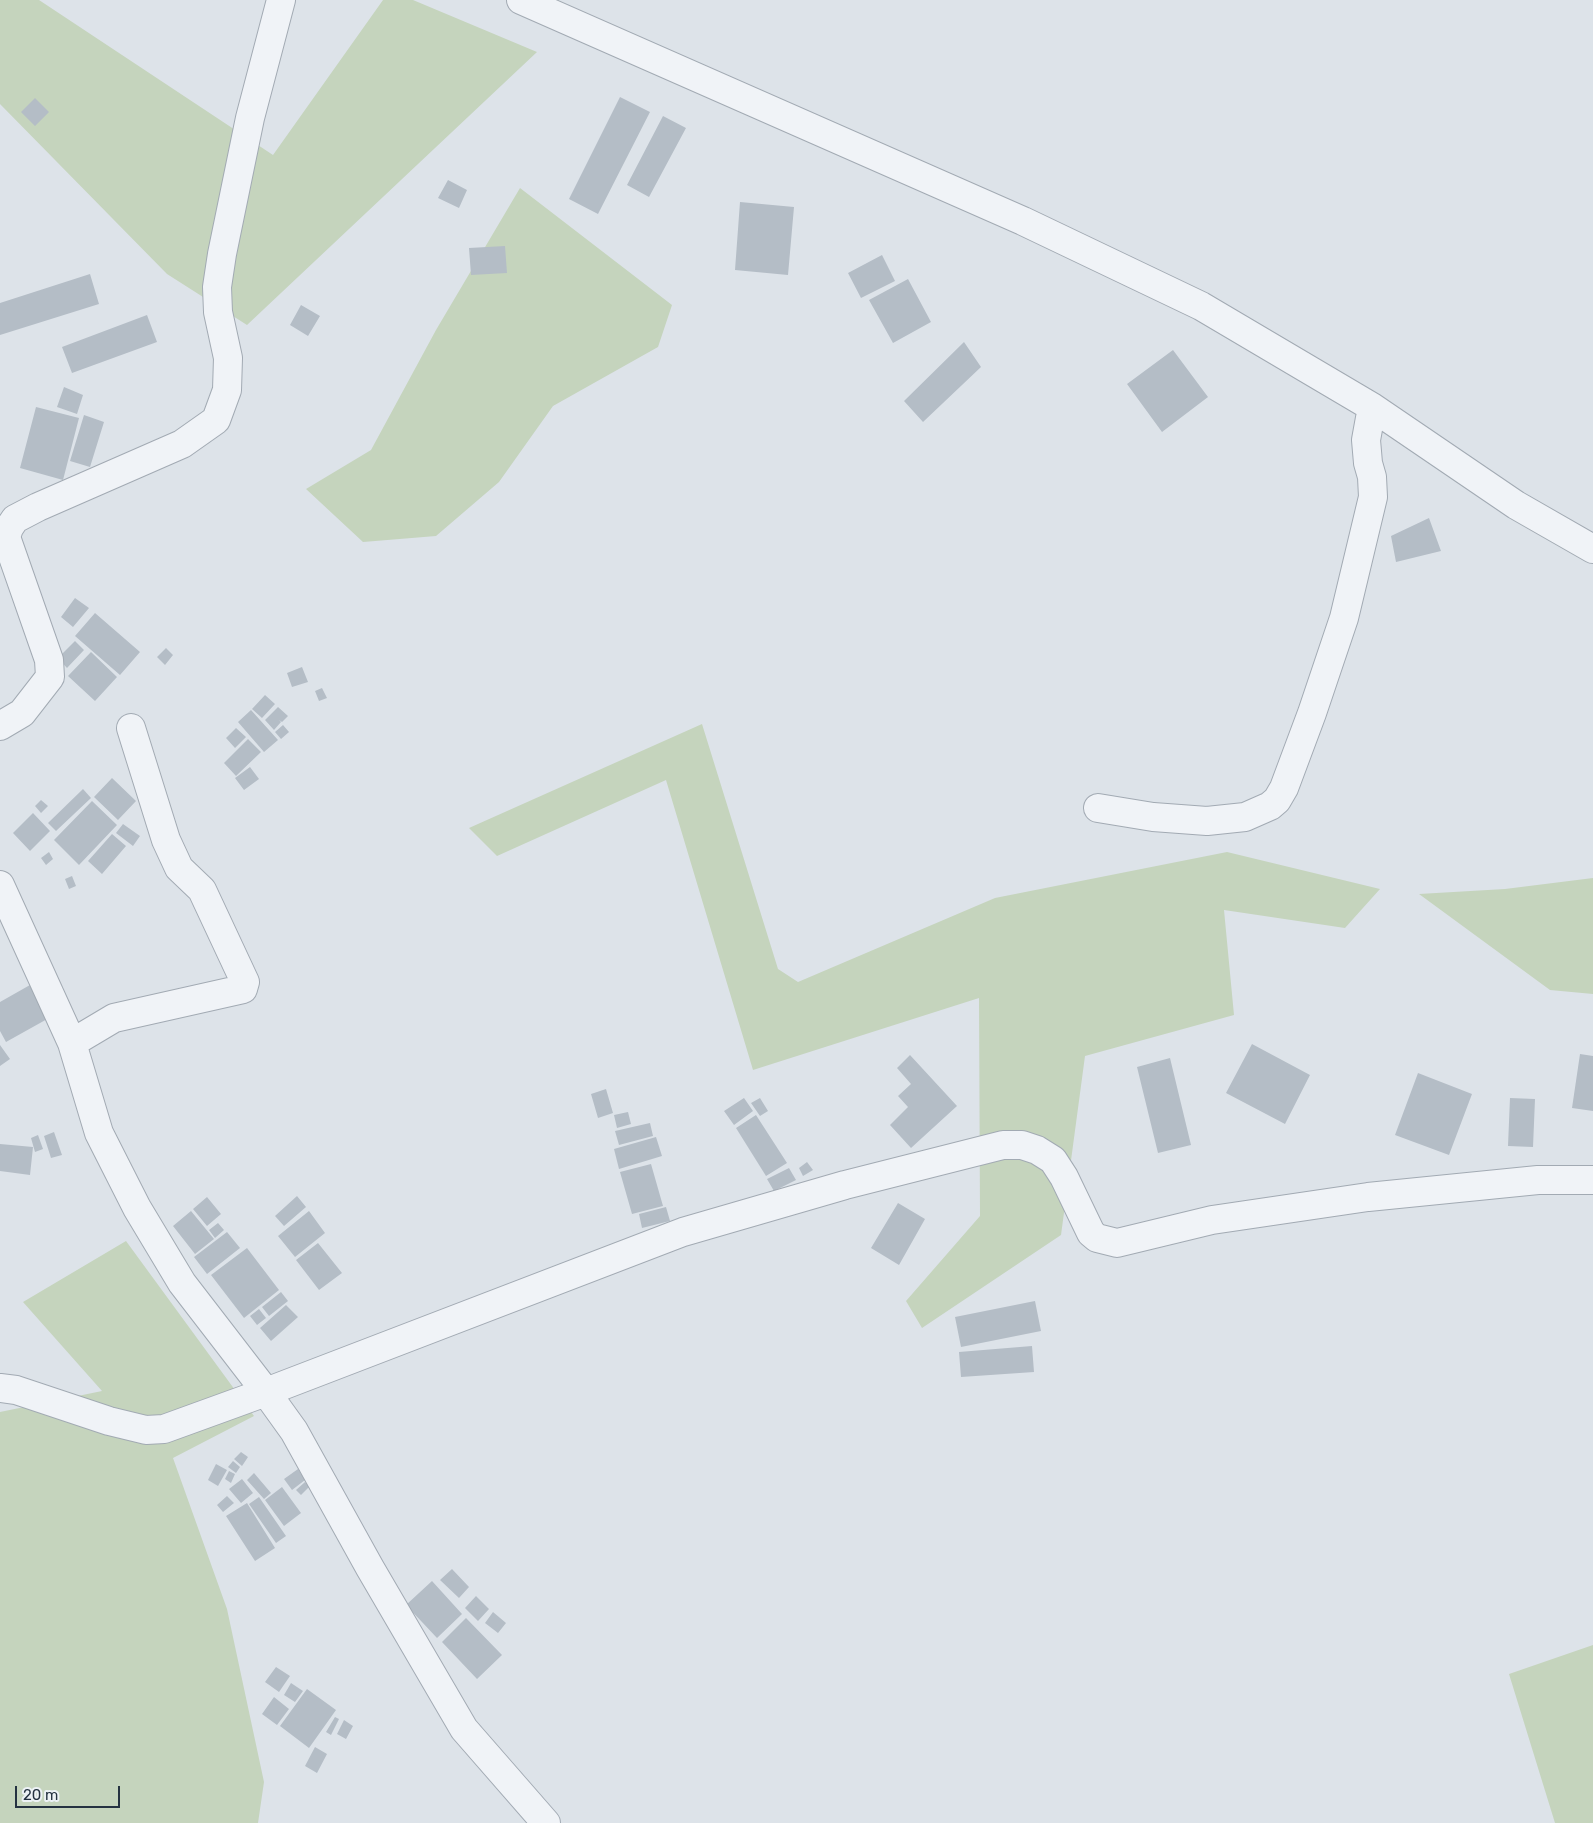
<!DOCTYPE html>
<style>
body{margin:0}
#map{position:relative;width:1593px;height:1823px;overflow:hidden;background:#dde3e9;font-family:Rubik,sans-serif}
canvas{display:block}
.scale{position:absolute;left:15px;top:1786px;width:105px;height:22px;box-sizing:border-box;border:2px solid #253241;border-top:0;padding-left:6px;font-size:15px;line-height:18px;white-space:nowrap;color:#253241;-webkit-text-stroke:4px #edf2f6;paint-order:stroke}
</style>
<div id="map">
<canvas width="1593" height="1823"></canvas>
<div class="scale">20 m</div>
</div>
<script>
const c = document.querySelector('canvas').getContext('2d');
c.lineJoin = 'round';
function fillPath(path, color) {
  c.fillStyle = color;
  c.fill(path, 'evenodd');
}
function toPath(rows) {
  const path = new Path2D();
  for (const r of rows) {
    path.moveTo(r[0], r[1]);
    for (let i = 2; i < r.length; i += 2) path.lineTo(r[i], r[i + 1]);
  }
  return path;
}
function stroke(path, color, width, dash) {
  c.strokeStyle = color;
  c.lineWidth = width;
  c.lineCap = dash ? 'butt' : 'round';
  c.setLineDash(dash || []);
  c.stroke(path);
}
const green = toPath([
 [0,0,39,0,273,155,383,0,413,0,537,52,247,325,167,274,0,104],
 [520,188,672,305,658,347,553,406,499,482,436,536,363,542,306,489,371,450,436,330],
 [702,724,778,969,798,982,995,898,1227,852,1380,889,1345,928,1224,910,1234,1015,1085,1056,1061,1235,922,1328,906,1301,980,1216,979,998,753,1070,666,780,497,856,469,828],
 [1593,878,1593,994,1550,990,1419,894,1505,889],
 [126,1241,254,1416,173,1458,227,1609,264,1782,258,1823,0,1823,0,1412,102,1391,23,1302],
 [1593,1645,1593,1823,1555,1823,1509,1674]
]);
const building = toPath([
 [620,97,650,112,598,214,569,199],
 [35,98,49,112,35,126,21,112],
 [663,116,686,128,649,197,627,185],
 [448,180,467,190,459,208,438,198],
 [740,202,794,207,788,275,735,270],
 [505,246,507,273,471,275,469,248],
 [882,255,895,281,861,298,848,273],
 [90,274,99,304,0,335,0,303],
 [908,279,931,322,893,343,869,300],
 [301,305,320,316,308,336,290,325],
 [147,315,157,342,72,373,62,347],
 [964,342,981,367,923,422,904,401],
 [1173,350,1208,397,1162,432,1127,384],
 [64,387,83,395,77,414,57,407],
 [36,407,79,418,63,480,20,468],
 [84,415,104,422,90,467,70,461],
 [1429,518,1441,551,1396,562,1391,536],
 [75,598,89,608,73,627,61,617],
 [95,613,140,652,120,675,75,636],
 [75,641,84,650,67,668,58,658],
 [166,648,173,655,165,665,157,657],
 [91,652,117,677,95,701,68,676],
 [302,667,308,682,292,687,287,673],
 [322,688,327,698,319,701,315,691],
 [265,695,275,704,262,718,252,709],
 [278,707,288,716,282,722,279,720,281,722,274,730,265,720],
 [251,710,278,740,264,752,238,722],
 [283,725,289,732,281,739,275,732],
 [236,728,246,737,235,748,226,738],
 [248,739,261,752,236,776,224,763],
 [250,767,259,779,244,790,235,778],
 [112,778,136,801,118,820,94,797],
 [83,789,91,798,56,831,48,823],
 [41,800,48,806,41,813,35,806],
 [92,801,117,825,79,865,54,840],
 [33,813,50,831,30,851,13,833],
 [123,824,140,836,133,846,116,833],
 [112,834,126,846,102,874,88,861],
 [49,852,53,859,46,865,41,858],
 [72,876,76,886,69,889,65,879],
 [30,985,49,1018,6,1042,0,1031,0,1002],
 [1252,1044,1310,1075,1285,1124,1226,1093],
 [0,1045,10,1059,0,1066],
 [1580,1054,1593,1056,1593,1111,1572,1108],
 [910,1055,957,1106,911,1148,890,1125,908,1107,898,1096,911,1084,897,1068],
 [1170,1058,1191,1145,1158,1153,1137,1067],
 [1418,1073,1472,1094,1449,1155,1395,1135],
 [606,1089,613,1113,598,1118,591,1094],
 [744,1098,753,1111,734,1125,724,1111],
 [760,1098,768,1111,760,1116,751,1103],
 [1510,1098,1535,1099,1533,1147,1508,1146],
 [628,1112,631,1124,617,1128,614,1115],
 [756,1115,787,1163,766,1176,736,1128],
 [650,1123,653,1136,619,1145,615,1131],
 [54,1132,62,1155,51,1158,44,1136],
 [38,1135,43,1149,35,1152,31,1138],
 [656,1137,662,1156,619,1169,614,1149],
 [0,1144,33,1147,30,1175,0,1171],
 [807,1162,813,1170,803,1176,799,1168],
 [651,1164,663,1206,632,1214,620,1172],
 [789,1168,796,1180,774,1191,767,1179],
 [297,1196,306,1207,284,1226,275,1216],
 [207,1197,221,1214,207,1226,193,1209],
 [898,1203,925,1219,899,1265,871,1248],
 [666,1207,670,1221,642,1228,639,1214],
 [191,1211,214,1239,195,1254,173,1226],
 [309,1211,325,1233,295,1257,278,1236],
 [218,1223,224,1230,215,1238,209,1230],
 [227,1232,240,1248,207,1274,194,1257],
 [318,1243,342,1273,319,1290,296,1260],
 [247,1248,279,1290,244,1318,211,1275],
 [281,1292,288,1301,269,1316,262,1307],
 [1035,1301,1041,1331,961,1347,955,1317],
 [286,1305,298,1317,271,1341,260,1328],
 [259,1309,266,1318,257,1325,250,1316],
 [1032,1346,1034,1372,961,1377,959,1352],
 [241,1452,248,1457,242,1466,234,1459],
 [233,1461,240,1467,236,1473,228,1467],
 [216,1464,227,1470,218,1486,208,1480],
 [298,1469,305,1480,292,1490,284,1479],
 [229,1471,235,1474,231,1483,225,1479],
 [254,1473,271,1493,264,1499,247,1480],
 [242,1479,253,1493,241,1503,229,1489],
 [305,1482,309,1487,301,1495,296,1490],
 [282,1487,301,1513,284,1526,265,1500],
 [227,1496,234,1503,223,1512,217,1505],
 [259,1497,286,1536,276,1543,249,1504],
 [247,1503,275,1548,255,1561,226,1516],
 [452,1569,469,1587,459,1598,440,1580],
 [432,1581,462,1614,437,1638,406,1605],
 [476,1596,489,1609,478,1621,465,1608],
 [493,1612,506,1623,498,1633,485,1623],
 [466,1618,502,1655,477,1679,442,1642],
 [276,1667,290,1676,279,1692,265,1682],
 [291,1683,303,1691,295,1702,284,1695],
 [307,1689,336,1710,309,1748,280,1726],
 [274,1697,289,1709,277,1725,262,1714],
 [335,1717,339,1719,331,1735,326,1732],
 [344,1720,353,1726,346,1739,337,1734],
 [315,1747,327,1754,317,1773,305,1766]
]);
const minor = toPath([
 [521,0,1023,221,1201,306,1372,407,1516,505,1593,549],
 [0,726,22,713,50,677,49,660,6,537,9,528,15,519,38,507,182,444,216,420,227,390,228,358,218,312,217,287,222,254,250,118,281,0],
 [1098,808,1153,817,1207,821,1245,817,1270,806,1277,800,1284,788,1312,713,1344,618,1373,497,1372,477,1368,463,1366,440,1372,407],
 [0,885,72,1043,99,1133,137,1208,182,1283,266,1392,294,1431,370,1568,464,1729,546,1823],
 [72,1043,114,1018,243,989,245,982,202,890,179,868,166,840,131,728],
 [0,1388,16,1390,109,1421,146,1430,164,1429,266,1392,683,1232,845,1185,1003,1145,1022,1145,1037,1150,1053,1160,1064,1177,1091,1233,1097,1238,1117,1243,1212,1220,1368,1197,1538,1180,1593,1180]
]);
fillPath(green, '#c5d4bd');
fillPath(building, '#b4bdc6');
stroke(minor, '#a2aab3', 30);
stroke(minor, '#f0f3f7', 28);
</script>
